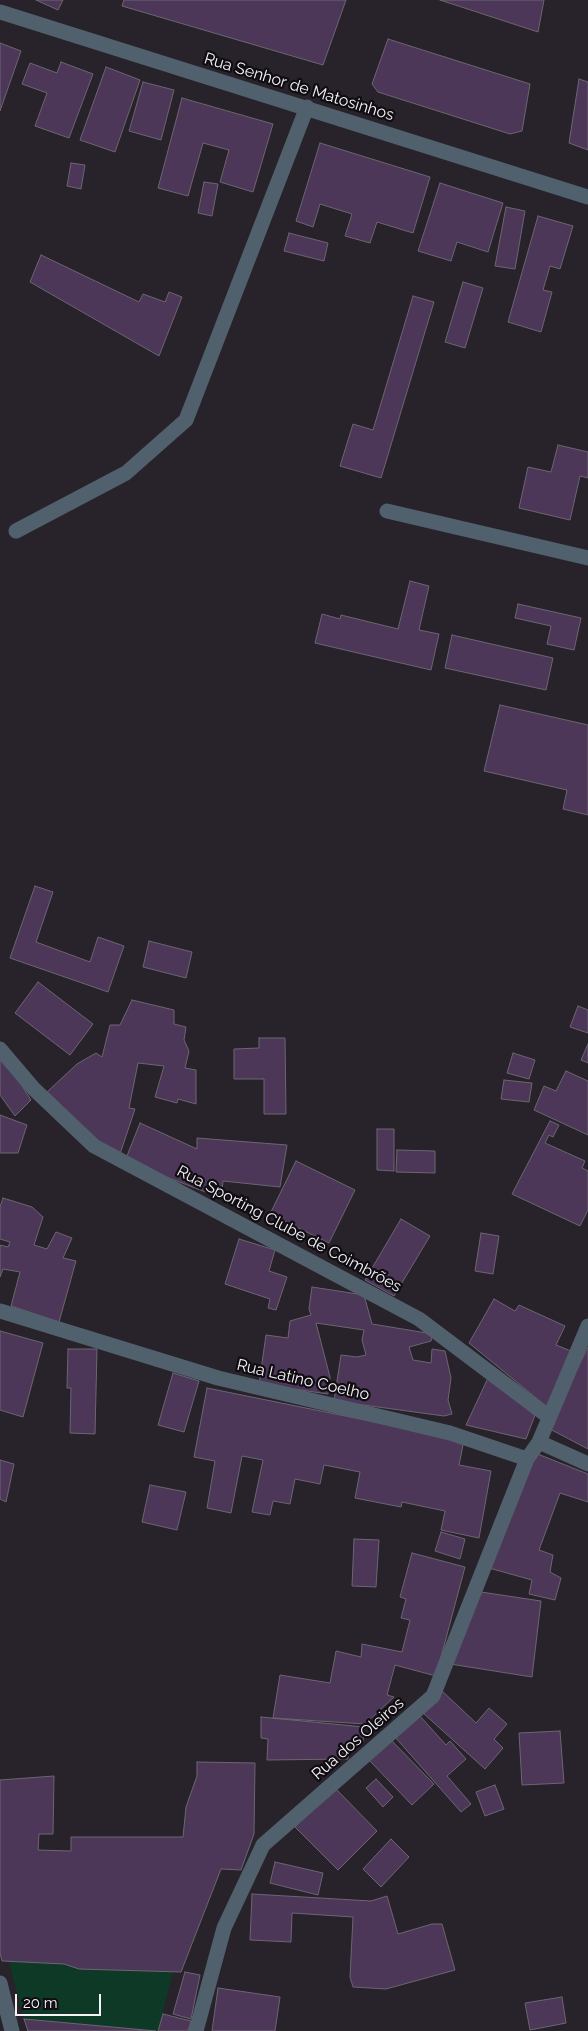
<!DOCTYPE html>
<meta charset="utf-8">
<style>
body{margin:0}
#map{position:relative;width:588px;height:2031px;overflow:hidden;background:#28222b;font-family:Raleway,sans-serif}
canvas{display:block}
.scale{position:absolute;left:15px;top:1994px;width:86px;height:22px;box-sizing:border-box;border:2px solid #f6f2f8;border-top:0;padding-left:6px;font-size:15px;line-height:18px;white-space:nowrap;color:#f6f2f8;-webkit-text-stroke:4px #0f0d11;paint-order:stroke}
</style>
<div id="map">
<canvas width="588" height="2031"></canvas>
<div class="scale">20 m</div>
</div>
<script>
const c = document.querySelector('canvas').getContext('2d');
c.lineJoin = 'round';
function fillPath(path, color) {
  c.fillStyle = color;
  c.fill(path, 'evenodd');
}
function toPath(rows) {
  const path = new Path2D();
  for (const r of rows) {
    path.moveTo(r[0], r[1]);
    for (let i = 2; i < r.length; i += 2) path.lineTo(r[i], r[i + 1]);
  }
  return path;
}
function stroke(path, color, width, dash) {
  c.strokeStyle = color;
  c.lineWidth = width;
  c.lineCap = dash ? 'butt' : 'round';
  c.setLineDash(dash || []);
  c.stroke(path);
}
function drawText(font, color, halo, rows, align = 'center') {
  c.font = font + ' Raleway,sans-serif';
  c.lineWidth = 4.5;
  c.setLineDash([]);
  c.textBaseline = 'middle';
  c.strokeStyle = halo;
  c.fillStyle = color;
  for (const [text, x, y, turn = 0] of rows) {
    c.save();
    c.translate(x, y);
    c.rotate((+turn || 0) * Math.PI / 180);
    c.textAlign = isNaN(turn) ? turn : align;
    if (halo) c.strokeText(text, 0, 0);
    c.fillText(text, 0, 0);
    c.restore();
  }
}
const green = toPath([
 [8,1959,173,1972,158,2031,24,2019]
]);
const building = toPath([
 [36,0,63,0,58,10,36,0],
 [124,0,346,0,323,65,122,6,124,0],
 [440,0,544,0,538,32,440,0],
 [388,39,530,84,522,131,510,134,378,92,372,84,388,39],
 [0,43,21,51,0,111,0,43],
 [61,62,93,74,69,138,35,126,47,93,22,84,30,63,57,73,61,62],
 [106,67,140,80,115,152,80,140,106,67],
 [579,79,588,82,588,150,569,143,579,79],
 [143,82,174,90,161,140,129,131,143,82],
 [182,98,273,124,253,192,220,182,229,150,203,143,188,196,158,188,182,98],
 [320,143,430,177,413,233,377,222,370,243,345,236,352,214,320,204,313,227,296,221,320,143],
 [71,163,85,165,81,189,67,186,71,163],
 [204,182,218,184,212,216,198,213,204,182],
 [440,183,503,203,488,252,457,242,451,261,418,251,440,183],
 [506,207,525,211,515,269,495,266,506,207],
 [538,216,573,226,560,269,550,266,543,290,552,292,541,332,508,322,538,216],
 [289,233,328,243,324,261,284,251,289,233],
 [41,255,139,302,143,294,165,302,169,292,182,297,159,356,30,282,41,255],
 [463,282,483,288,465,348,445,342,463,282],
 [413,296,434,302,381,478,340,466,353,424,373,430,413,296],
 [558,445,588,452,588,478,580,476,570,520,519,508,528,467,551,472,558,445],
 [410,581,429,586,419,630,439,634,431,670,315,643,322,614,340,619,341,615,398,629,410,581],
 [518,604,581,618,574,650,547,644,551,626,515,618,518,604],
 [452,635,553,658,546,690,445,668,452,635],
 [500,705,588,725,588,815,563,809,567,790,484,771,500,705],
 [35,886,53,892,36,942,90,962,98,937,124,946,108,992,10,958,35,886],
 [149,941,192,952,186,978,143,967,149,941],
 [38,982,93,1024,70,1055,15,1013,38,982],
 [132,1000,174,1010,174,1024,186,1027,184,1040,189,1051,185,1068,196,1070,196,1104,178,1099,177,1103,155,1097,164,1066,138,1063,129,1108,135,1109,120,1154,90,1138,47,1092,77,1064,96,1053,102,1057,110,1025,120,1025,132,1000],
 [578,1006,588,1010,588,1033,570,1027,578,1006],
 [259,1038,285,1038,286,1114,264,1114,264,1079,234,1079,234,1049,259,1048,259,1038],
 [588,1044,588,1063,581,1060,588,1044],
 [513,1053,535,1060,529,1079,507,1073,513,1053],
 [0,1056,5,1059,31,1100,15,1116,0,1095,0,1056],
 [566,1071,588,1081,588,1135,534,1110,544,1086,556,1091,566,1071],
 [504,1080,532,1083,529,1102,501,1099,504,1080],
 [0,1115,27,1125,18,1153,0,1153,0,1115],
 [550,1121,559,1125,553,1137,549,1135,545,1143,585,1161,582,1168,588,1171,588,1210,580,1226,512,1194,550,1121],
 [140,1123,197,1149,197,1138,287,1145,280,1187,223,1181,221,1198,125,1161,140,1123],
 [377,1129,394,1129,394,1171,377,1170,377,1129],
 [397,1150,435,1151,435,1173,396,1172,397,1150],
 [296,1161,355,1190,329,1243,270,1214,296,1161],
 [3,1198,32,1207,43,1217,34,1245,47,1249,56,1232,72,1238,63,1258,76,1261,59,1322,11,1306,20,1272,3,1269,0,1277,0,1245,8,1247,10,1242,0,1239,0,1207,3,1198],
 [401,1219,430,1236,394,1296,365,1280,401,1219],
 [481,1233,499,1236,493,1274,475,1271,481,1233],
 [239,1239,275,1250,269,1271,287,1277,276,1310,268,1308,270,1299,225,1284,239,1239],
 [312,1287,364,1295,372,1324,433,1334,431,1341,409,1347,413,1360,431,1363,432,1349,445,1351,451,1378,448,1400,452,1414,444,1416,334,1401,341,1355,357,1357,366,1355,362,1340,364,1330,316,1323,330,1377,328,1394,259,1384,266,1335,288,1338,290,1321,311,1315,309,1309,312,1287],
 [494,1299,515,1311,519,1305,565,1326,556,1345,571,1351,547,1407,469,1343,494,1299],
 [0,1331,43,1343,23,1417,0,1410,0,1331],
 [588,1347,588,1449,548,1428,588,1347],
 [68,1349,97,1349,95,1434,70,1433,71,1388,67,1388,68,1349],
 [173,1373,199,1381,184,1432,158,1425,173,1373],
 [488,1378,535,1415,526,1439,466,1425,488,1378],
 [207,1388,464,1440,459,1465,491,1471,479,1538,441,1530,445,1511,402,1502,401,1507,355,1498,360,1472,324,1465,320,1484,295,1479,290,1504,273,1501,270,1515,252,1512,263,1460,242,1456,231,1513,207,1508,215,1461,194,1457,207,1388],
 [535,1453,588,1474,588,1502,560,1493,539,1550,553,1555,550,1572,561,1578,555,1600,529,1594,532,1580,489,1568,535,1453],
 [0,1460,14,1464,6,1502,0,1499,0,1460],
 [150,1485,186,1492,177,1530,142,1522,150,1485],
 [441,1532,465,1539,460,1559,435,1551,441,1532],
 [354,1539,379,1540,376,1587,352,1586,354,1539],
 [412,1553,465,1567,436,1676,395,1665,387,1695,394,1697,365,1724,273,1718,280,1675,330,1683,336,1651,361,1657,362,1644,402,1652,410,1620,401,1618,406,1599,400,1597,412,1553],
 [481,1592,541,1601,532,1677,450,1664,481,1592],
 [441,1690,476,1723,489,1708,507,1724,494,1739,503,1748,485,1769,422,1712,441,1690],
 [419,1715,446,1745,450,1741,466,1759,447,1776,471,1804,461,1812,395,1737,419,1715],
 [261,1717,364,1727,363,1742,348,1742,348,1759,267,1760,268,1739,261,1738,261,1717],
 [560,1731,564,1783,522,1785,519,1733,560,1731],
 [390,1739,434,1784,412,1805,369,1760,390,1739],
 [197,1762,255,1763,254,1834,241,1870,221,1869,181,1972,79,1969,64,1964,2,1961,0,1953,0,1780,54,1776,53,1834,39,1834,38,1850,71,1851,71,1837,183,1837,186,1807,197,1776,197,1762],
 [376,1779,393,1797,383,1807,366,1788,376,1779],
 [495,1785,504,1809,485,1816,476,1792,495,1785],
 [335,1788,377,1831,338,1870,295,1827,335,1788],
 [391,1839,409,1857,381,1887,363,1869,391,1839],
 [275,1862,323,1873,318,1895,270,1883,275,1862],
 [252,1894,371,1901,387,1896,398,1934,432,1924,442,1924,455,1970,386,1989,353,1987,350,1977,353,1917,292,1913,291,1942,250,1940,252,1894],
 [185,1972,200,1975,191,2019,173,2014,185,1972],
 [218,1988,280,1997,275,2031,212,2031,218,1988],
 [562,1997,566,2023,530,2030,525,2003,562,1997],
 [163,2014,191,2021,188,2031,158,2031,163,2014],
 [24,2019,156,2031,28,2031,24,2019]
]);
const lane = toPath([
 [387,511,588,558],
 [16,531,126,473,186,420,307,107]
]);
const street = toPath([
 [0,12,588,197],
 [0,1049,34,1089,94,1146,419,1319,549,1417],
 [0,1311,218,1378,450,1433,527,1459],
 [539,1442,588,1464],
 [0,1983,12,2031],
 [196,2031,224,1928,263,1845,433,1696,527,1459,539,1442,588,1326]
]);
const streetNames = [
 ["Rua Senhor de Matosinhos",299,87,17],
 ["Rua Sporting Clube de Coimbrões",289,1229,28],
 ["Rua Latino Coelho",303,1380,13],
 ["Rua dos Oleiros",358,1739,-41]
];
fillPath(green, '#0d3926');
fillPath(building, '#4c3759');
stroke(building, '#6c6670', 1);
stroke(lane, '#50616d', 15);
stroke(street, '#50616d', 15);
drawText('16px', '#f6f2f8', '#0f0d11', streetNames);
</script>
